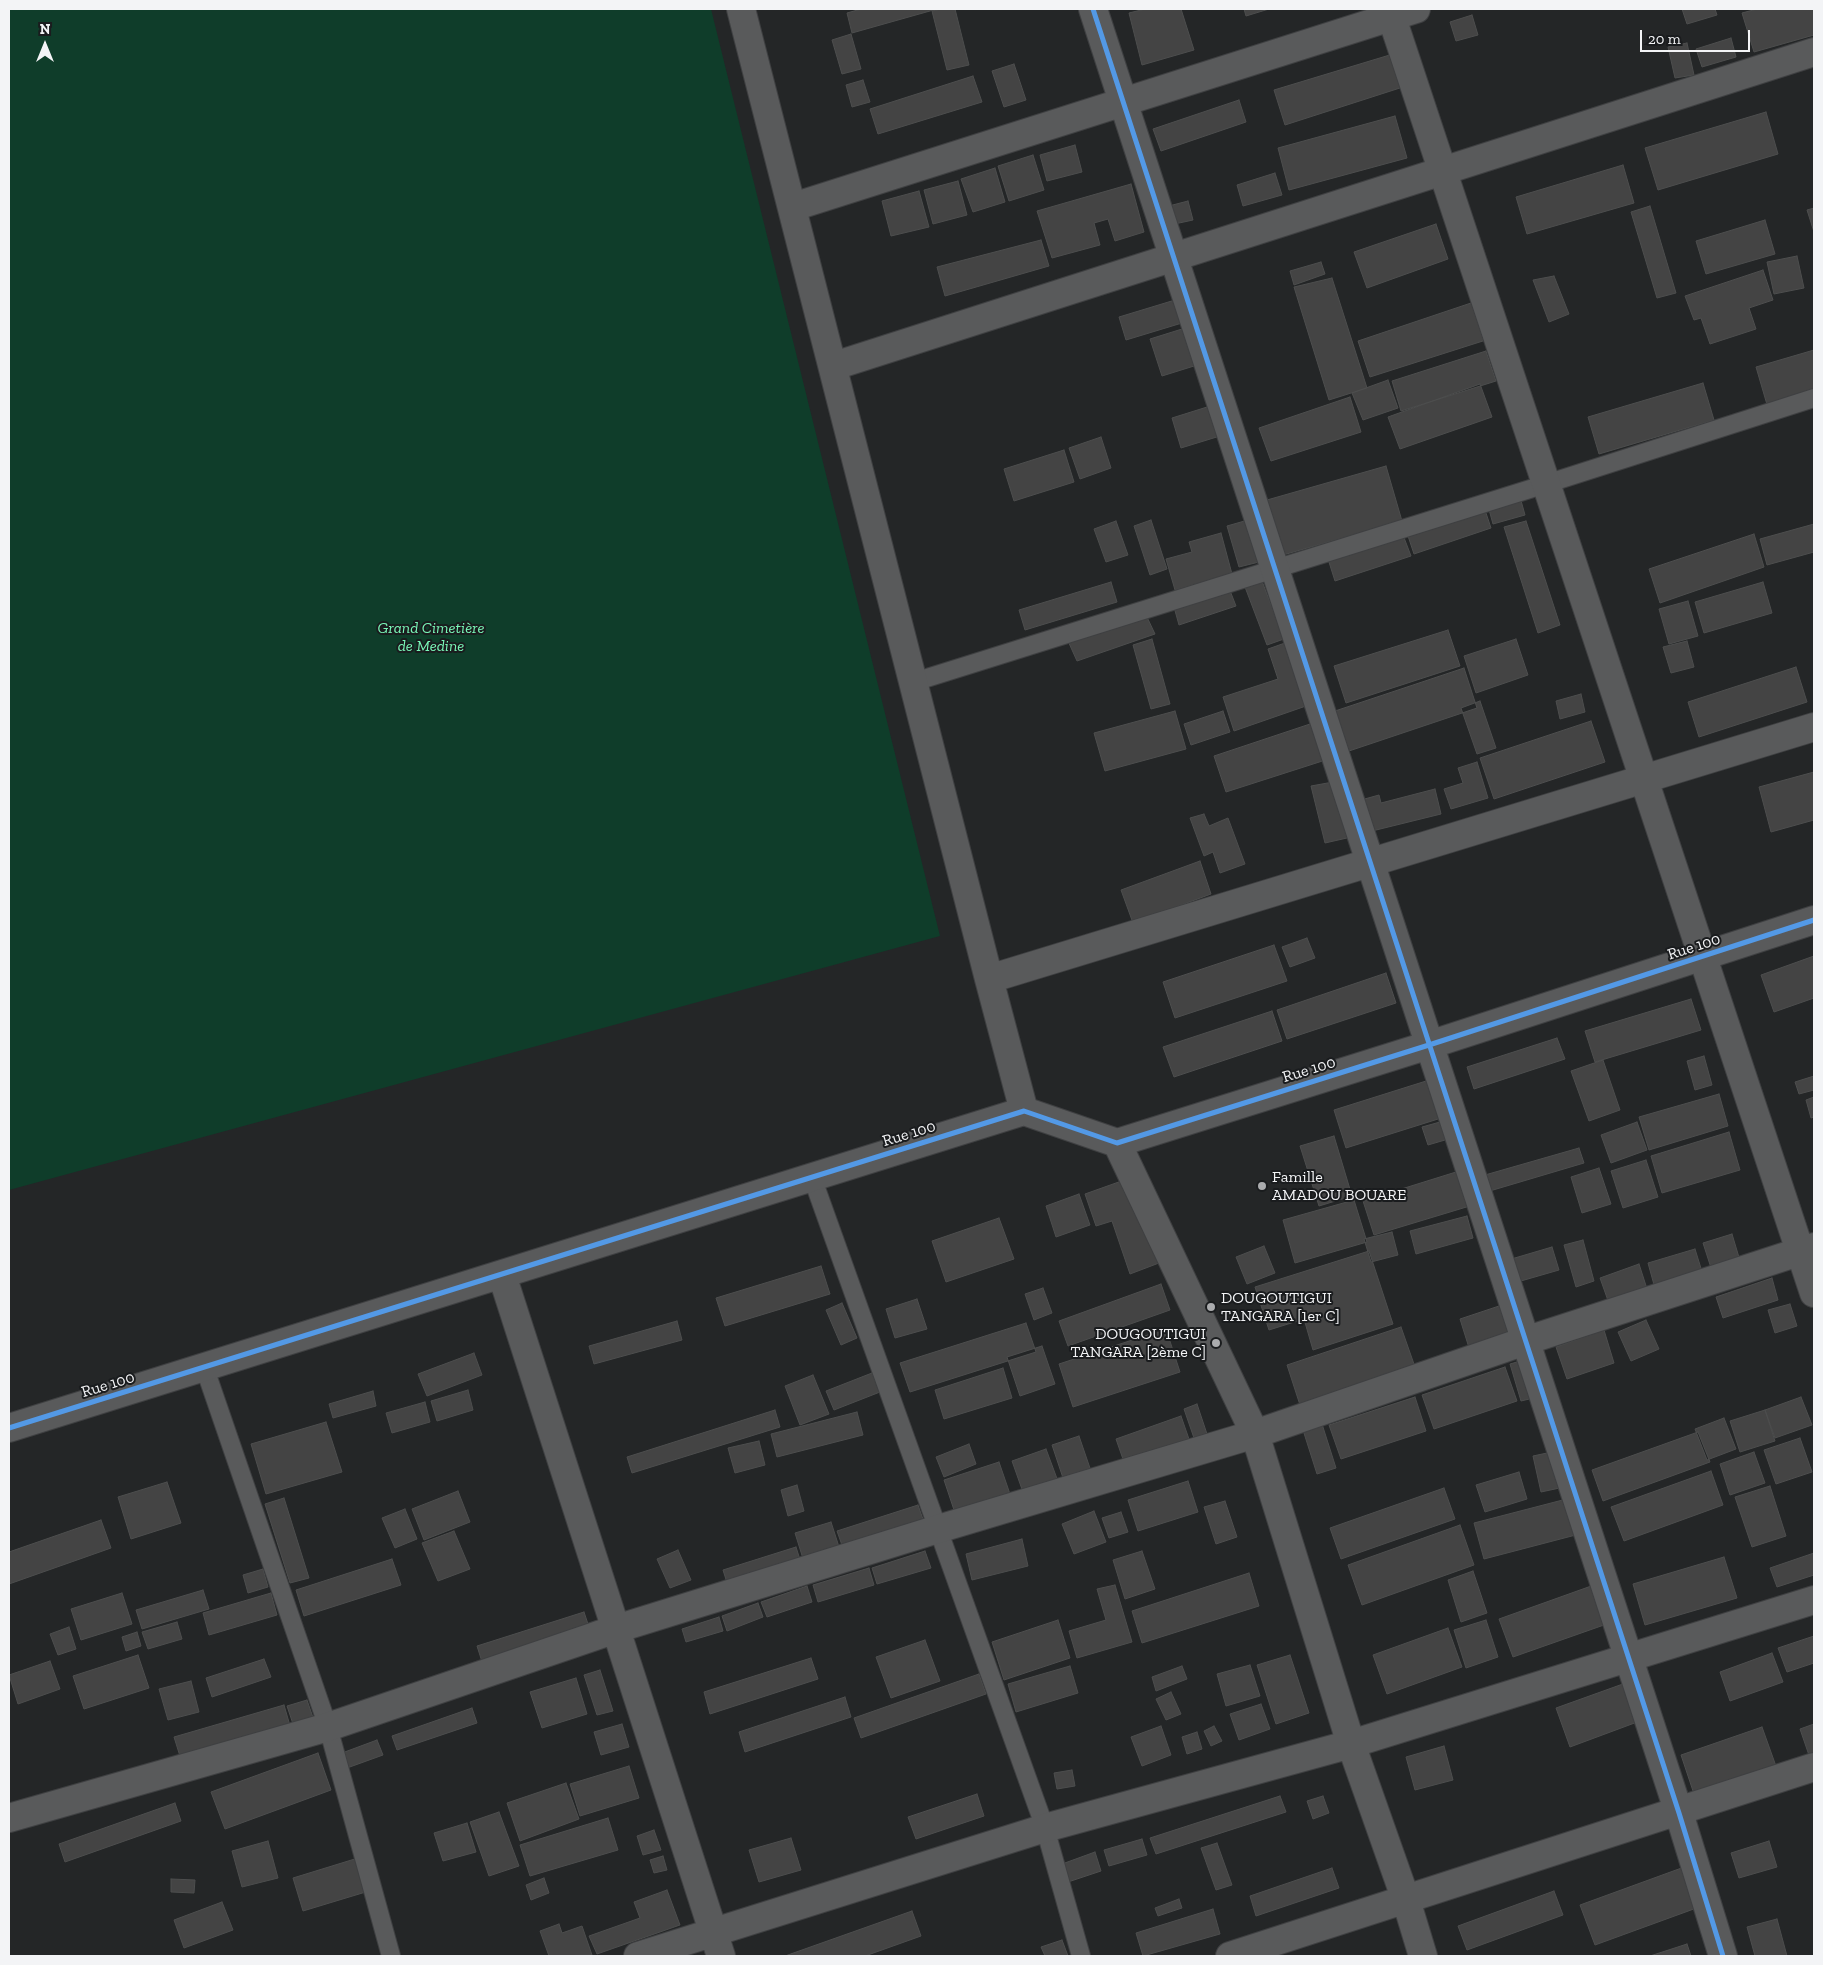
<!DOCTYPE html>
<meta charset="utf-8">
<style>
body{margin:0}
#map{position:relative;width:1823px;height:1965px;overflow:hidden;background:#242627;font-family:"Zilla Slab",serif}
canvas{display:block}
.frame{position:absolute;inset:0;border:10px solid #f3f4f6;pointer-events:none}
.north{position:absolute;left:20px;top:20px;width:50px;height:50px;-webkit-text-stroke:4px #1a1c1e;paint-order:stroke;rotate:0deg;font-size:14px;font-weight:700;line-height:20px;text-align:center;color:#f3f4f6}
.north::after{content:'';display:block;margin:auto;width:18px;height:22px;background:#f3f4f6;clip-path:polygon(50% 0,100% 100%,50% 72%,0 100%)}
.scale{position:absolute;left:1640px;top:30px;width:110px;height:22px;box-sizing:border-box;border:2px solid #f3f4f6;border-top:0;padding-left:6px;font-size:15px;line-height:18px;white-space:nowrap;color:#f3f4f6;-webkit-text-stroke:4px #1a1c1e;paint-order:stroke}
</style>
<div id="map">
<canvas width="1823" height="1965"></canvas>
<div class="frame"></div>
<div class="north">N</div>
<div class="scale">20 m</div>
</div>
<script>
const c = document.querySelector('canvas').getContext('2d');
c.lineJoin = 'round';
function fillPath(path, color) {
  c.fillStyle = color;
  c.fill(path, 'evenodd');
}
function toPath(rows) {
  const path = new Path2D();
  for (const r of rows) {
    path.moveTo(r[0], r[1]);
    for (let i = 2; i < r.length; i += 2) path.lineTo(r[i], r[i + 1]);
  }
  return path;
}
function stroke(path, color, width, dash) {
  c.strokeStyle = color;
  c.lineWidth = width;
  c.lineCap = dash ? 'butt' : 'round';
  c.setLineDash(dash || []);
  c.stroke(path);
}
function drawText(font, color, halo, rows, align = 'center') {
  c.font = font + ' "Zilla Slab",serif';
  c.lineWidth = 4;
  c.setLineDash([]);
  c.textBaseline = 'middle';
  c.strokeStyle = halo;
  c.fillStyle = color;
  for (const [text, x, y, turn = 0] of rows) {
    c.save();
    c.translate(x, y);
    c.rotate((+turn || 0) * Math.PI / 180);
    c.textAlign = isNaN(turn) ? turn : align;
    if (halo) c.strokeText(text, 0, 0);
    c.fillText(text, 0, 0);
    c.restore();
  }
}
const green = toPath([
 [9,9,711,9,940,936,9,1190]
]);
const building = toPath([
 [861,9,937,9,852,33,847,13,861,9],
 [941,9,955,9,969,65,947,70,932,11,941,9],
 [1145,9,1181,9,1194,50,1142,65,1129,13,1145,9],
 [1244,9,1269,9,1246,16,1244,9],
 [1682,9,1715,9,1717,15,1687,24,1682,9],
 [1757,9,1814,9,1814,35,1754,52,1742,13,1757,9],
 [1472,15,1478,35,1456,41,1450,22,1472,15],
 [851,34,861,69,842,74,832,40,851,34],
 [1731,38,1736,57,1702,67,1696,49,1731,38],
 [1687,43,1694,75,1675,78,1668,47,1687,43],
 [1393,54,1403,87,1285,125,1274,90,1393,54],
 [1014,64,1026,100,1004,107,992,71,1014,64],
 [973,76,982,102,878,134,870,109,973,76],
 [863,80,870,102,852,107,846,85,863,80],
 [1239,100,1246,122,1161,151,1153,129,1239,100],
 [1766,112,1778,154,1658,190,1645,148,1766,112],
 [1395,116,1407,158,1289,190,1278,148,1395,116],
 [1075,145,1082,172,1047,181,1040,155,1075,145],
 [1033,155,1044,190,1009,201,998,166,1033,155],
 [1623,165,1634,203,1527,234,1516,197,1623,165],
 [995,168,1005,202,973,212,961,179,995,168],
 [1275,173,1282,195,1243,206,1237,185,1275,173],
 [958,181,967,215,933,224,924,190,958,181],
 [1131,184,1144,232,1115,241,1108,219,1094,223,1100,245,1052,258,1037,211,1131,184],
 [919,191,929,227,891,236,882,201,919,191],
 [1188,201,1193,220,1170,225,1165,207,1188,201],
 [1650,206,1676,293,1657,298,1631,212,1650,206],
 [1814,208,1814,232,1807,210,1814,208],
 [1765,220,1775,254,1706,274,1696,241,1765,220],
 [1436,224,1448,259,1367,288,1354,252,1436,224],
 [1041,240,1049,266,945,296,937,267,1041,240],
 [1797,256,1804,288,1774,294,1767,262,1797,256],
 [1321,262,1325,274,1294,285,1290,271,1321,262],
 [1763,270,1773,300,1749,308,1756,329,1710,344,1701,318,1694,320,1685,296,1763,270],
 [1554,276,1569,314,1549,322,1533,280,1554,276],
 [1332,278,1367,388,1329,400,1294,287,1332,278],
 [1175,300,1182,323,1126,340,1119,317,1175,300],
 [1474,302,1486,340,1370,377,1358,341,1474,302],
 [1182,329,1194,366,1162,376,1150,339,1182,329],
 [1814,350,1814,394,1768,408,1756,367,1814,350],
 [1486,351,1496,381,1401,411,1392,381,1486,351],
 [1388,380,1398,408,1363,420,1352,393,1388,380],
 [1703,383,1714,420,1599,454,1588,417,1703,383],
 [1480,384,1492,417,1400,449,1388,417,1480,384],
 [1350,397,1361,432,1271,461,1259,428,1350,397],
 [1223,402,1233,432,1181,448,1172,418,1223,402],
 [1101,437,1111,468,1080,479,1069,448,1101,437],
 [1064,450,1074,482,1014,501,1004,469,1064,450],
 [1386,466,1402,521,1283,555,1267,500,1386,466],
 [1520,497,1525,515,1493,524,1488,506,1520,497],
 [1484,507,1491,528,1414,554,1407,533,1484,507],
 [1151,520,1167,569,1150,575,1134,526,1151,520],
 [1248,520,1259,562,1239,567,1227,526,1248,520],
 [1116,521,1128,555,1106,562,1094,529,1116,521],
 [1526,521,1560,625,1538,633,1504,527,1526,521],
 [1814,524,1814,552,1767,565,1760,539,1814,524],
 [1221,533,1232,574,1175,590,1166,559,1192,552,1189,542,1221,533],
 [1754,534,1764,567,1660,603,1649,569,1754,534],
 [1403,535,1411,556,1335,581,1328,559,1403,535],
 [1262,581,1284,639,1267,645,1245,587,1262,581],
 [1111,582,1117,602,1025,630,1019,610,1111,582],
 [1763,582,1772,613,1704,633,1695,602,1763,582],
 [1229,588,1236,606,1179,625,1174,607,1229,588],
 [1688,601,1698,636,1669,644,1659,609,1688,601],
 [1146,615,1155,634,1077,661,1068,641,1146,615],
 [1448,630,1460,666,1346,703,1334,666,1448,630],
 [1152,639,1170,704,1151,709,1133,645,1152,639],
 [1516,639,1528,675,1476,693,1464,656,1516,639],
 [1687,641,1694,667,1671,673,1663,647,1687,641],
 [1285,643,1306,706,1234,731,1223,697,1278,679,1268,649,1285,643],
 [1796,667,1807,702,1699,737,1688,702,1796,667],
 [1464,668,1477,708,1349,751,1335,711,1464,668],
 [1581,694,1585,712,1560,719,1556,701,1581,694],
 [1480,701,1496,748,1477,754,1461,708,1480,701],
 [1175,711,1186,749,1105,771,1094,733,1175,711],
 [1223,711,1230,732,1191,745,1184,724,1223,711],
 [1325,719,1338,756,1226,792,1214,756,1325,719],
 [1591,721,1605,762,1494,799,1480,758,1591,721],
 [1477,762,1488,798,1451,809,1444,789,1463,783,1458,768,1477,762],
 [1814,772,1814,820,1771,832,1759,787,1814,772],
 [1333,782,1347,838,1325,843,1311,786,1333,782],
 [1435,789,1441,814,1368,832,1361,800,1379,795,1381,803,1435,789],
 [1204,814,1209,826,1228,818,1245,864,1220,873,1213,852,1204,856,1190,818,1204,814],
 [1200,861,1211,894,1133,923,1121,890,1200,861],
 [1307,938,1315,958,1290,967,1282,947,1307,938],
 [1274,945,1287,981,1175,1018,1163,982,1274,945],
 [1814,956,1814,998,1774,1012,1761,975,1814,956],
 [1386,973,1396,1003,1287,1039,1277,1010,1386,973],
 [1691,999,1701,1030,1595,1062,1585,1031,1691,999],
 [1272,1011,1282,1041,1174,1077,1163,1047,1272,1011],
 [1557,1038,1565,1059,1474,1089,1467,1067,1557,1038],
 [1704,1056,1712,1085,1695,1090,1687,1061,1704,1056],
 [1603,1060,1620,1110,1589,1121,1571,1071,1603,1060],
 [1442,1076,1454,1114,1346,1148,1334,1110,1442,1076],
 [1814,1076,1814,1090,1799,1094,1795,1082,1814,1076],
 [1719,1094,1728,1126,1649,1150,1639,1117,1719,1094],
 [1814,1097,1814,1117,1811,1118,1806,1100,1814,1097],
 [1440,1122,1445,1140,1428,1145,1422,1127,1440,1122],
 [1637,1122,1647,1150,1611,1163,1601,1135,1637,1122],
 [1729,1132,1740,1170,1662,1193,1651,1156,1729,1132],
 [1334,1136,1352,1196,1319,1206,1300,1146,1334,1136],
 [1579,1148,1584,1163,1483,1193,1478,1177,1579,1148],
 [1646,1160,1658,1197,1623,1208,1611,1171,1646,1160],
 [1472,1167,1483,1202,1374,1235,1363,1201,1472,1167],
 [1599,1168,1611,1204,1582,1213,1571,1177,1599,1168],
 [1130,1178,1159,1263,1130,1274,1112,1221,1096,1226,1085,1194,1130,1178],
 [1079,1194,1090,1225,1056,1237,1046,1206,1079,1194],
 [1354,1200,1367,1242,1295,1263,1283,1220,1354,1200],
 [1467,1216,1473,1238,1416,1254,1410,1231,1467,1216],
 [999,1218,1014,1259,946,1282,932,1241,999,1218],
 [1392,1232,1398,1255,1371,1262,1364,1239,1392,1232],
 [1732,1234,1741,1264,1713,1274,1703,1243,1732,1234],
 [1583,1240,1594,1281,1576,1287,1564,1245,1583,1240],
 [1264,1246,1275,1273,1247,1284,1236,1257,1264,1246],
 [1552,1247,1559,1270,1514,1283,1508,1260,1552,1247],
 [1695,1249,1704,1278,1656,1292,1648,1263,1695,1249],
 [1369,1251,1393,1324,1313,1350,1304,1319,1269,1330,1255,1287,1369,1251],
 [1639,1264,1649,1295,1611,1309,1600,1278,1639,1264],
 [821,1266,830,1294,725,1326,716,1298,821,1266],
 [1772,1278,1778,1300,1723,1318,1716,1297,1772,1278],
 [1161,1284,1170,1310,1068,1346,1059,1321,1161,1284],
 [1043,1288,1052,1313,1034,1320,1025,1294,1043,1288],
 [917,1299,927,1329,895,1338,886,1309,917,1299],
 [1517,1300,1527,1332,1470,1351,1460,1319,1517,1300],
 [842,1303,857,1338,841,1345,826,1310,842,1303],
 [1790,1304,1797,1326,1775,1333,1768,1310,1790,1304],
 [1646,1320,1659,1349,1631,1361,1618,1332,1646,1320],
 [677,1321,682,1340,594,1364,589,1346,677,1321],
 [1026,1323,1036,1352,910,1392,900,1363,1026,1323],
 [1401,1327,1415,1367,1300,1405,1287,1365,1401,1327],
 [1166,1329,1180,1372,1073,1407,1059,1364,1166,1329],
 [1604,1330,1614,1363,1567,1379,1556,1347,1604,1330],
 [1042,1346,1055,1384,1020,1396,1007,1357,1042,1346],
 [474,1353,482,1375,427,1396,418,1374,474,1353],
 [1534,1357,1546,1395,1521,1401,1510,1364,1534,1357],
 [1505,1367,1517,1401,1434,1429,1422,1395,1505,1367],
 [1003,1368,1012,1398,944,1419,935,1390,1003,1368],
 [872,1373,880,1392,834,1410,826,1391,872,1373],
 [813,1375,829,1414,800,1425,785,1386,813,1375],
 [468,1390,473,1410,437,1421,431,1401,468,1390],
 [373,1391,376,1406,333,1418,329,1404,373,1391],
 [1415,1397,1426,1431,1341,1459,1329,1425,1415,1397],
 [1801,1397,1812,1425,1775,1438,1765,1410,1801,1397],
 [425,1402,430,1422,392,1433,386,1413,425,1402],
 [1197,1404,1208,1437,1195,1441,1184,1409,1197,1404],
 [775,1410,780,1427,632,1473,627,1457,775,1410],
 [1765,1410,1775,1441,1740,1452,1730,1421,1765,1410],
 [857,1412,863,1435,777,1457,771,1434,857,1412],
 [1181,1416,1190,1442,1125,1465,1116,1439,1181,1416],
 [1724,1418,1736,1449,1707,1460,1695,1429,1724,1418],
 [326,1422,342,1472,266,1494,251,1444,326,1422],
 [1322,1424,1336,1468,1317,1474,1303,1430,1322,1424],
 [1698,1432,1710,1462,1603,1501,1592,1470,1698,1432],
 [1079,1436,1092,1474,1065,1484,1052,1445,1079,1436],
 [1800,1438,1812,1472,1776,1484,1764,1450,1800,1438],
 [759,1441,765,1465,735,1473,728,1448,759,1441],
 [969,1444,976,1464,944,1477,936,1457,969,1444],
 [1046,1449,1059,1484,1024,1495,1012,1461,1046,1449],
 [1561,1450,1569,1486,1541,1492,1533,1456,1561,1450],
 [1754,1452,1765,1483,1730,1495,1720,1464,1754,1452],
 [999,1462,1011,1497,956,1516,944,1480,999,1462],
 [1711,1471,1723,1505,1624,1541,1611,1507,1711,1471],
 [1519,1472,1527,1499,1485,1512,1476,1485,1519,1472],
 [1188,1481,1198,1512,1138,1531,1128,1500,1188,1481],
 [167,1482,181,1523,131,1539,118,1497,167,1482],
 [797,1485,804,1511,788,1516,781,1490,797,1485],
 [1770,1486,1786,1536,1752,1547,1735,1497,1770,1486],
 [1444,1488,1455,1519,1341,1559,1330,1528,1444,1488],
 [458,1491,470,1522,424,1540,412,1509,458,1491],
 [1582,1495,1591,1531,1484,1559,1474,1523,1582,1495],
 [284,1498,309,1578,290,1583,265,1504,284,1498],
 [1225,1501,1237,1537,1216,1544,1204,1507,1225,1501],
 [918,1505,924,1522,843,1548,837,1531,918,1505],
 [405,1509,417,1539,395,1548,382,1518,405,1509],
 [1094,1511,1106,1542,1074,1554,1062,1524,1094,1511],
 [1121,1512,1128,1532,1109,1538,1102,1518,1121,1512],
 [101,1520,111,1548,9,1584,9,1552,101,1520],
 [831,1522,841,1553,805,1565,795,1533,831,1522],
 [1460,1525,1474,1565,1362,1605,1348,1565,1460,1525],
 [454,1531,470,1569,438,1581,422,1543,454,1531],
 [1022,1539,1028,1566,972,1580,966,1554,1022,1539],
 [796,1547,802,1566,729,1589,723,1570,796,1547],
 [678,1550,691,1580,670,1588,657,1559,678,1550],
 [925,1551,931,1568,877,1584,872,1568,925,1551],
 [1142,1551,1155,1589,1125,1599,1113,1560,1142,1551],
 [1814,1553,1814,1575,1777,1587,1770,1568,1814,1553],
 [1724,1557,1737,1598,1645,1625,1633,1584,1724,1557],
 [392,1559,401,1585,304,1616,296,1590,392,1559],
 [869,1568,874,1585,818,1602,813,1585,869,1568],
 [263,1569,268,1587,248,1593,243,1575,263,1569],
 [1473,1571,1487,1613,1461,1622,1448,1580,1473,1571],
 [1249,1573,1259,1606,1142,1643,1132,1611,1249,1573],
 [1608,1580,1621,1619,1513,1657,1499,1619,1608,1580],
 [1115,1585,1132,1642,1077,1658,1069,1631,1106,1620,1097,1589,1115,1585],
 [807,1586,812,1602,767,1617,761,1602,807,1586],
 [203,1590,209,1609,142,1629,136,1610,203,1590],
 [122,1593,132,1624,81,1640,71,1609,122,1593],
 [271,1593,277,1615,209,1635,203,1613,271,1593],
 [758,1603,763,1617,727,1631,722,1616,758,1603],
 [584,1612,591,1633,484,1668,477,1646,584,1612],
 [719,1617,723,1631,686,1642,682,1629,719,1617],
 [1058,1620,1070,1658,1004,1680,992,1642,1058,1620],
 [1486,1620,1498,1657,1466,1668,1454,1630,1486,1620],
 [177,1622,182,1639,148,1649,142,1632,177,1622],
 [69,1627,76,1649,58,1655,50,1634,69,1627],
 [1448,1628,1462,1667,1387,1694,1373,1655,1448,1628],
 [137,1632,141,1646,126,1651,122,1637,137,1632],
 [1814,1636,1814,1663,1787,1672,1778,1648,1814,1636],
 [925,1640,940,1681,891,1698,876,1657,925,1640],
 [1772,1653,1783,1682,1730,1701,1720,1672,1772,1653],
 [138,1655,149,1688,84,1709,73,1676,138,1655],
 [1290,1655,1309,1713,1276,1724,1257,1665,1290,1655],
 [811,1658,818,1679,710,1714,704,1692,811,1658],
 [264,1659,271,1677,212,1697,206,1678,264,1659],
 [50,1661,60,1689,18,1704,9,1675,50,1661],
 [1250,1665,1260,1696,1226,1706,1217,1674,1250,1665],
 [1070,1666,1078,1693,1016,1712,1008,1684,1070,1666],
 [1182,1666,1187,1679,1156,1691,1152,1677,1182,1666],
 [600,1670,613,1711,597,1715,584,1675,600,1670],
 [979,1674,986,1694,861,1738,854,1718,979,1674],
 [576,1678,587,1714,542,1728,530,1692,576,1678],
 [1634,1680,1648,1718,1570,1747,1556,1708,1634,1680],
 [191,1681,199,1712,168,1720,159,1689,191,1681],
 [1171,1692,1181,1714,1166,1720,1156,1699,1171,1692],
 [845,1697,851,1717,745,1752,739,1732,845,1697],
 [307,1700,319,1735,299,1742,287,1706,307,1700],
 [1261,1704,1270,1729,1239,1740,1230,1714,1261,1704],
 [284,1705,293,1736,184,1769,174,1737,284,1705],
 [472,1708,477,1723,397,1750,392,1736,472,1708],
 [622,1724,629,1747,601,1755,594,1732,622,1724],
 [1814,1724,1814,1763,1812,1764,1800,1729,1814,1724],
 [1161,1726,1171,1755,1142,1766,1131,1737,1161,1726],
 [1214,1726,1222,1741,1211,1746,1204,1731,1214,1726],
 [1762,1727,1777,1769,1695,1797,1681,1755,1762,1727],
 [1197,1732,1202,1749,1187,1754,1182,1737,1197,1732],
 [377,1740,383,1755,347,1768,342,1753,377,1740],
 [1444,1746,1453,1780,1415,1790,1406,1757,1444,1746],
 [318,1753,331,1790,225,1829,211,1792,318,1753],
 [629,1766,639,1798,580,1816,570,1784,629,1766],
 [1072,1770,1075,1786,1057,1789,1054,1773,1072,1770],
 [566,1783,579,1819,520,1841,507,1803,566,1783],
 [977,1794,984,1816,916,1839,908,1817,977,1794],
 [1280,1796,1286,1812,1156,1854,1150,1838,1280,1796],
 [1323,1796,1329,1813,1313,1819,1307,1801,1323,1796],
 [175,1803,181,1821,65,1862,59,1844,175,1803],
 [499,1812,519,1866,489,1876,470,1822,499,1812],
 [608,1818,618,1850,530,1876,520,1845,608,1818],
 [467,1823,476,1852,443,1861,434,1833,467,1823],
 [654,1830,661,1850,643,1855,637,1836,654,1830],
 [791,1838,801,1870,759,1882,749,1850,791,1838],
 [1142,1839,1147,1855,1109,1866,1104,1850,1142,1839],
 [268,1841,278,1878,242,1887,232,1851,268,1841],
 [1769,1841,1777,1867,1739,1878,1731,1853,1769,1841],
 [1217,1843,1232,1885,1216,1890,1201,1848,1217,1843],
 [1095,1852,1101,1871,1068,1882,1062,1864,1095,1852],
 [663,1856,667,1870,654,1873,650,1860,663,1856],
 [358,1858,369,1891,303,1911,293,1878,358,1858],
 [1698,1862,1713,1902,1595,1945,1580,1905,1698,1862],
 [1332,1868,1339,1888,1256,1916,1250,1896,1332,1868],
 [544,1878,549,1893,531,1900,526,1885,544,1878],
 [171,1879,195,1880,194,1893,171,1892,171,1879],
 [667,1890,680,1925,597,1954,589,1936,640,1918,634,1902,667,1890],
 [1554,1891,1563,1915,1467,1950,1458,1926,1554,1891],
 [1179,1899,1182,1908,1158,1916,1155,1908,1179,1899],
 [222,1902,233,1930,184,1948,174,1920,222,1902],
 [1213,1909,1220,1934,1143,1956,1136,1933,1213,1909],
 [912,1911,921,1936,865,1956,785,1956,912,1911],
 [1777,1919,1787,1956,1755,1956,1747,1927,1777,1919],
 [559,1924,562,1933,582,1926,592,1955,549,1956,540,1931,559,1924],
 [1062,1940,1068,1956,1045,1956,1041,1947,1062,1940],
 [1687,1944,1691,1956,1650,1956,1687,1944]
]);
const lane = toPath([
 [914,682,1546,484,1814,398],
 [812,1177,1045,1828,1081,1956],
 [205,1369,328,1727,391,1956]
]);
const street = toPath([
 [741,9,989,979,1024,1111],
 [1093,9,1679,1813,1723,1956],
 [1389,9,1814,1293],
 [793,207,1416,9],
 [834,366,1814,52],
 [989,979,1814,727],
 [1117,1143,1255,1434,1351,1744,1406,1900,1423,1956],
 [502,1275,721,1956],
 [9,1428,1024,1111,1117,1143,1429,1045,1814,920],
 [9,1818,328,1727,616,1629,938,1529,1255,1434,1525,1341,1814,1247],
 [638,1956,1045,1828,1351,1744,1814,1600],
 [1230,1956,1814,1767]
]);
const cycleway = toPath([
 [1093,9,1679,1813,1723,1956],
 [9,1428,1024,1111,1117,1143,1429,1045,1814,920]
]);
const markers = [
 [1262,1186,5,"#abacae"],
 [1211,1307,5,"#abacae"],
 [1216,1343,5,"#abacae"]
];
const parkNames = [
 ["Grand Cimetière",431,628],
 ["de Medine",431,646]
];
const streetNames = [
 ["Rue 100",1694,947,-18],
 ["Rue 100",1309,1070,-17],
 ["Rue 100",909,1134,-17],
 ["Rue 100",108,1385,-17]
];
const poiNames = [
 ["Famille",1272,1177],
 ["AMADOU BOUARE",1272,1195],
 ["DOUGOUTIGUI",1221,1298],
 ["TANGARA [1er C]",1221,1316],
 ["DOUGOUTIGUI",1206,1334,"right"],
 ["TANGARA [2ème C]",1206,1352,"right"]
];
fillPath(green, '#0f3d2a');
fillPath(building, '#444');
stroke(building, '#4d4e4e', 1);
stroke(lane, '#3f4042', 20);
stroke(street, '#3f4042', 30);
stroke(lane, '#595a5b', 18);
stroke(street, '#595a5b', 28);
stroke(cycleway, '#5399e6', 5);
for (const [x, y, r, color] of markers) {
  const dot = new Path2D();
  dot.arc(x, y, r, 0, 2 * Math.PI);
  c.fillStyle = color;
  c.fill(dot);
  stroke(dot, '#1a1c1e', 2);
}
drawText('italic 16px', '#7af9b9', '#1a1c1e', parkNames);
drawText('16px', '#f3f4f6', '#1a1c1e', streetNames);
drawText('16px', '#f3f4f6', '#1a1c1e', poiNames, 'left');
</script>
